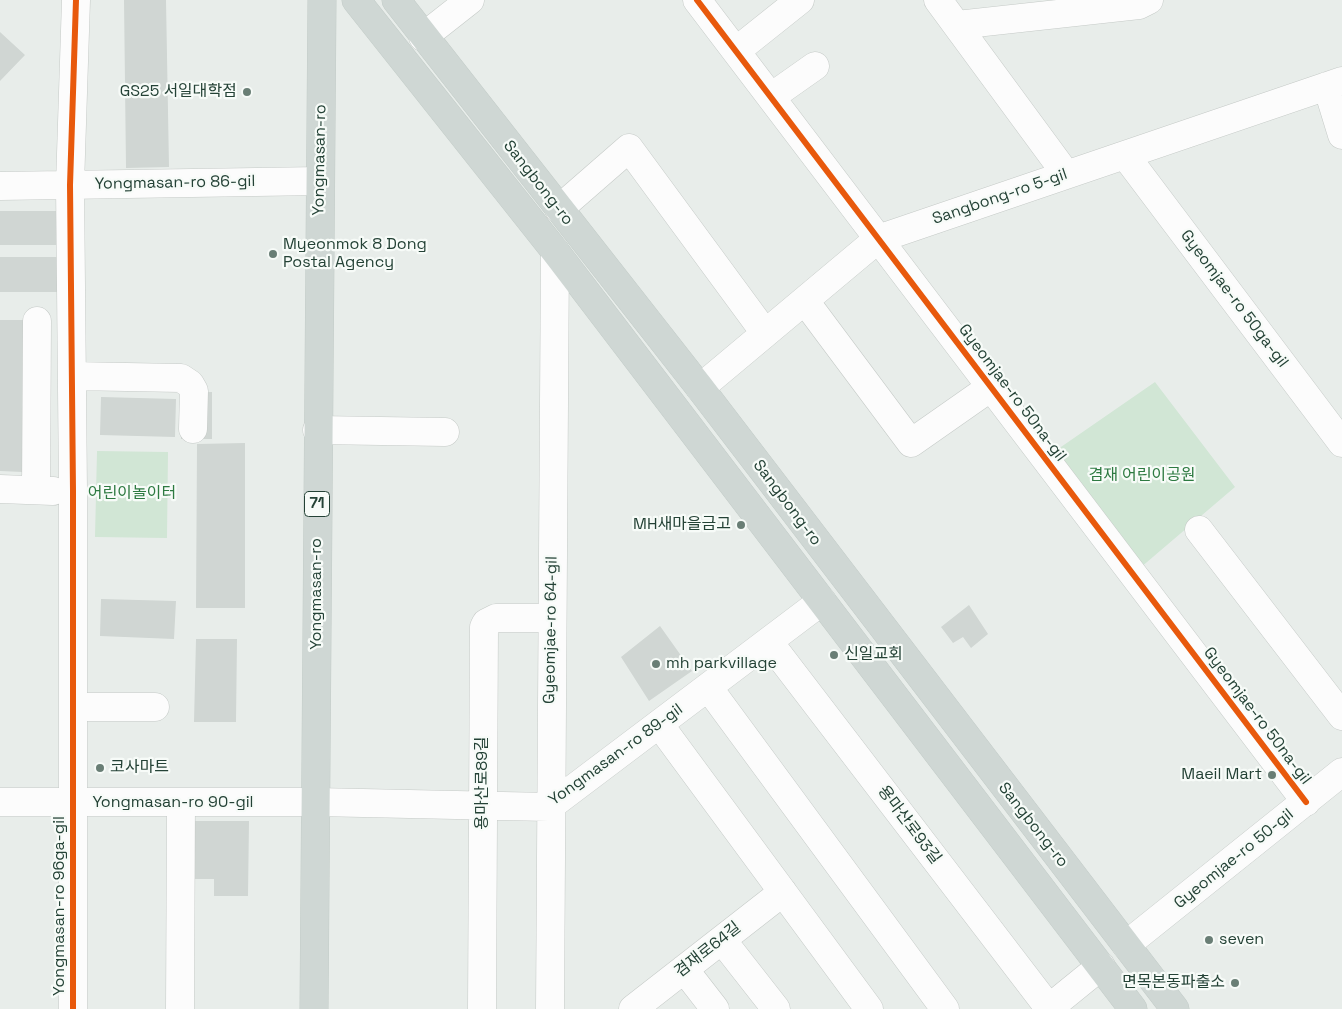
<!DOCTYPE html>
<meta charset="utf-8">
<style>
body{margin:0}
canvas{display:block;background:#e8edea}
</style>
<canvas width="1342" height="1009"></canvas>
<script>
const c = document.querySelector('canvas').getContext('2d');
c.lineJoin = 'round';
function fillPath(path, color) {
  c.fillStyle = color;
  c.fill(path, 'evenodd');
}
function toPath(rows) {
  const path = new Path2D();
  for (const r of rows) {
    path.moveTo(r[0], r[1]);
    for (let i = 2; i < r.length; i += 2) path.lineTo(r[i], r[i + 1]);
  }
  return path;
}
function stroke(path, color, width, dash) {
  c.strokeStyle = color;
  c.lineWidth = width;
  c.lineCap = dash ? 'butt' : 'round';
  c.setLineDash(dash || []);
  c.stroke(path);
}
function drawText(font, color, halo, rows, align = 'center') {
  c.font = font + ' "Space Grotesk","Noto Sans KR",sans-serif';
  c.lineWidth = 4.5;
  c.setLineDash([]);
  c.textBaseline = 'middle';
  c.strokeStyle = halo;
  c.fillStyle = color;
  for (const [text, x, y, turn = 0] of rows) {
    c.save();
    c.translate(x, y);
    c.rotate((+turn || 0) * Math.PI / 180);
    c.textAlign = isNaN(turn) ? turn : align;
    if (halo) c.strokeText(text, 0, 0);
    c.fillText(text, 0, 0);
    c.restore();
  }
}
const green = toPath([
 [1155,382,1235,487,1133,574,1045,458],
 [97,451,168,452,167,538,95,537]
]);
const building = toPath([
 [124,0,166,0,169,167,126,168],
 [0,32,25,55,0,81],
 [0,211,59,211,67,245,0,245],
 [0,257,64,257,64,292,0,292],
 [0,320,25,320,23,472,0,471],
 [212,392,212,439,181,439,180,393],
 [101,397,176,399,175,437,100,435],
 [245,443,245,608,196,608,197,444],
 [101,599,176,601,174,639,100,636],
 [969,605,988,634,971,648,963,637,953,643,941,627],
 [660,626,692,671,649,701,621,657],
 [196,639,237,639,236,722,194,722],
 [187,821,249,821,248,896,214,896,214,879,187,879]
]);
const minor = toPath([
 [697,0,1306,802],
 [938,0,1066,174],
 [957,25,1139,5,1149,0],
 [423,37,470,0],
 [736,51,800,0],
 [1327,86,1342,135],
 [771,97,815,66],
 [1125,155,1342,443],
 [0,186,320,181],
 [559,209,629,148,765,333],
 [805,301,911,443,991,387],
 [72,376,181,378,190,384,194,391,193,429],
 [700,388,878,239,1342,81],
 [317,430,445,432],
 [0,489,53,491],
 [36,490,37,321],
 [1199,530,1342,716],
 [769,642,1049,1008],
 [708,687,945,1009],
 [74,707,155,707],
 [659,724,869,1009],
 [0,802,316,802,549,807,822,601],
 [722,940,776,1009],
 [1126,945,1342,772],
 [684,969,715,1009],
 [73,1009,73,491,70,185,76,0],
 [180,1009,181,803],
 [482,1009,484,627,486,623,496,618,551,618],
 [550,1009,555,251],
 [633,1009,783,892],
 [1048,1009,1101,966]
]);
const major = toPath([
 [356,0,555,251,1133,1009],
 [396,0,700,388,1175,1009],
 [314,1009,322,0]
]);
const cycleway = toPath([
 [697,0,1306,802],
 [73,1009,73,491,70,185,76,0]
]);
const markers = [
 [247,92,5,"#697e75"],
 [273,254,5,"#697e75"],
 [741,525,5,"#697e75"],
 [834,655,5,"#697e75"],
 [656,664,5,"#697e75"],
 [100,768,5,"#697e75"],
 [1272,775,5,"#697e75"],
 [1209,940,5,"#697e75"],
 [1235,983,5,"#697e75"]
];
const shields = [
 [317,504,25]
];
const shieldNames = [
 ["71",317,504]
];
const poiNames = [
 ["GS25 서일대학점",237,92,"right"],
 ["Myeonmok 8 Dong",283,245],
 ["Postal Agency",283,263],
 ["MH새마을금고",731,525,"right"],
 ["신일교회",844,655],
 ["mh parkvillage",666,664],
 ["코사마트",110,768],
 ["Maeil Mart",1262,775,"right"],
 ["seven",1219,940],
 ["면목본동파출소",1225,983,"right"]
];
const streetNames = [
 ["Yongmasan-ro",320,160,-89],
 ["Yongmasan-ro 86-gil",175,183,-1],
 ["Sangbong-ro",538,183,52],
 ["Sangbong-ro 5-gil",1000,197,-19],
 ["Gyeomjae-ro 50ga-gil",1234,299,53],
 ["Gyeomjae-ro 50na-gil",1012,393,53],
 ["Sangbong-ro",787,503,53],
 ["Yongmasan-ro",317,594,-90],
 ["Gyeomjae-ro 64-gil",551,630,-89],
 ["Gyeomjae-ro 50na-gil",1257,716,53],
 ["Yongmasan-ro 89-gil",616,755,-36],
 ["용마산로89길",483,783,-90],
 ["Yongmasan-ro 90-gil",173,803],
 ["용마산로93길",909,825,53],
 ["Sangbong-ro",1033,825,52],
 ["Gyeomjae-ro 50-gil",1234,859,-39],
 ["Yongmasan-ro 96ga-gil",60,906,-90],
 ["겸재로64길",708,950,-38]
];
const parkNames = [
 ["겸재 어린이공원",1142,476],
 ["어린이놀이터",132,494]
];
fillPath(green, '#d1e6d5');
fillPath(building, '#d0d6d3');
stroke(minor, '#c5cac7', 29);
stroke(major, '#c3ccc8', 29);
stroke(minor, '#fcfcfc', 28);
stroke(major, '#cfd7d4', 28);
stroke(cycleway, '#e8590c', 6);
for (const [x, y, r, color] of markers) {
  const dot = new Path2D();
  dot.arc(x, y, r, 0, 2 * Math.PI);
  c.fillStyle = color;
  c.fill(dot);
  stroke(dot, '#f7fbf8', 2);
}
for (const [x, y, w] of shields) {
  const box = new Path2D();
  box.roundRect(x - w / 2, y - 12.5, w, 25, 4);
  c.fillStyle = '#f7fbf8';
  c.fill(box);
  stroke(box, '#244236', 1);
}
drawText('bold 15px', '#244236', null, shieldNames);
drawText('16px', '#244236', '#f7fbf8', poiNames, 'left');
drawText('16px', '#244236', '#f7fbf8', streetNames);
drawText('16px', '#2d7a41', '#f7fbf8', parkNames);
</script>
